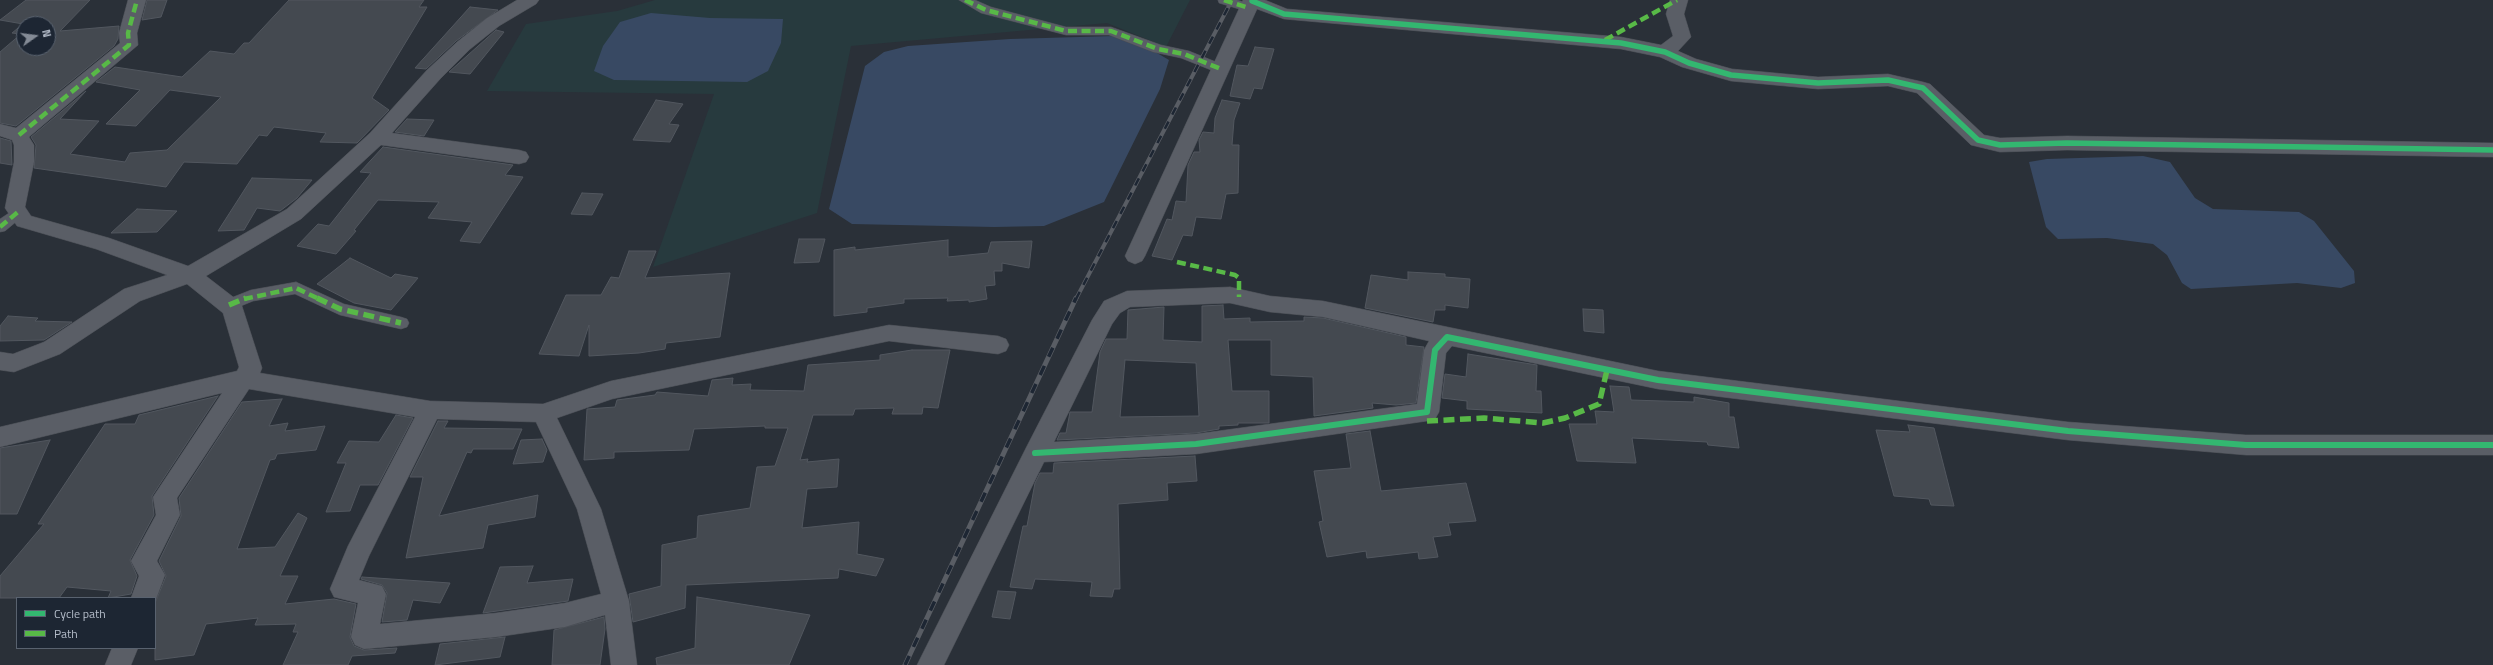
<!DOCTYPE html>
<style>
body{margin:0}
#map{position:relative;width:2493px;height:665px;overflow:hidden;background:#2a3038;font-family:"Titillium Web",sans-serif}
canvas{display:block}
.legend{position:absolute;left:16px;top:597px;width:140px;height:52px;box-sizing:border-box;background:#1d2633;border:1px solid #59626f;margin:0;padding:5px 7px;list-style:none;font-size:12px;color:#b4bcc9}
.legend li{display:flex;align-items:center;gap:8px;height:20px}
.legend b{width:20px;border:1px solid #59626f}
.north{position:absolute;left:16px;top:16px;width:40px;height:40px;box-sizing:border-box;background:#1d2633;border:1px solid #59626f;border-radius:50%;rotate:76deg;font-size:11px;font-weight:700;line-height:16px;text-align:center;color:#b4bcc9}
.north::after{content:'';display:block;margin:auto;width:14px;height:18px;background:#848b96;clip-path:polygon(50% 0,100% 100%,50% 72%,0 100%)}
</style>
<div id="map">
<canvas width="2493" height="665"></canvas>
<ul class="legend">
<li><b style="height:5px;background:#33b770"></b>Cycle path</li>
<li><b style="height:5px;background:#58b947"></b>Path</li>
</ul>
<div class="north">N</div>
</div>
<script>
const c = document.querySelector('canvas').getContext('2d');
c.lineJoin = 'round';
function fillPath(path, color) {
  c.fillStyle = color;
  c.fill(path, 'evenodd');
}
function toPath(rows) {
  const path = new Path2D();
  for (const r of rows) {
    path.moveTo(r[0], r[1]);
    for (let i = 2; i < r.length; i += 2) path.lineTo(r[i], r[i + 1]);
  }
  return path;
}
function stroke(path, color, width, dash) {
  c.strokeStyle = color;
  c.lineWidth = width;
  c.lineCap = dash ? 'butt' : 'round';
  c.setLineDash(dash || []);
  c.stroke(path);
}
const green = toPath([
 [655,0,1190,0,1166,47,1107,23,851,46,817,213,653,267,714,94,487,91,526,24,617,11]
]);
const water = toPath([
 [651,13,710,18,783,19,781,43,768,71,747,82,614,80,594,71,603,46,620,22],
 [1114,36,1140,43,1169,60,1160,89,1104,202,1044,226,994,227,852,224,829,209,865,66,884,52,908,46,1010,39],
 [2143,156,2170,162,2195,198,2213,209,2299,212,2314,221,2354,271,2355,283,2341,288,2297,283,2191,289,2182,283,2167,255,2153,244,2107,238,2058,239,2046,227,2029,162,2047,159]
]);
const building = toPath([
 [26,0,90,0,60,31,119,26,118,39,114,46,16,126,0,123,0,52,21,34,12,33,23,24,0,20,26,0],
 [24,24,48,24,48,48,24,48,24,24],
 [147,0,167,0,161,17,142,20,147,0],
 [289,0,424,0,419,7,427,7,372,98,389,110,357,143,320,142,326,133,274,127,267,136,259,135,237,164,184,162,166,187,34,168,36,145,31,137,86,91,60,119,99,121,70,154,125,162,130,153,167,150,221,97,170,90,136,126,106,124,140,90,96,82,115,67,182,77,210,51,234,54,244,43,249,43,289,0],
 [470,7,498,10,456,41,426,69,415,68,470,7],
 [496,30,504,32,470,74,449,72,496,30],
 [1255,47,1274,49,1262,89,1254,88,1250,99,1230,96,1237,65,1248,66,1255,47],
 [656,100,683,104,669,124,679,125,670,142,633,140,656,100],
 [1222,100,1240,103,1234,120,1232,145,1239,145,1238,193,1226,194,1221,219,1196,217,1192,236,1183,235,1172,260,1152,256,1167,219,1172,220,1176,201,1186,202,1188,165,1194,152,1200,152,1199,140,1203,132,1214,133,1215,118,1222,100],
 [407,119,434,120,424,136,395,132,407,119],
 [0,138,11,141,12,165,0,163,0,138],
 [383,147,513,165,505,175,523,177,480,243,460,241,472,222,428,218,439,202,378,200,354,230,356,231,336,254,297,246,318,224,329,226,371,173,360,172,383,147],
 [252,178,312,180,297,198,280,211,257,208,244,230,218,231,252,178],
 [582,193,603,194,592,215,571,214,582,193],
 [137,209,177,211,157,232,111,233,137,209],
 [799,239,825,239,819,262,794,263,799,239],
 [948,240,948,257,988,253,991,242,1032,241,1029,268,1002,263,1002,271,994,271,995,285,985,286,987,299,969,302,969,300,947,301,948,298,904,299,904,303,867,308,867,312,834,316,834,250,855,247,855,250,948,240],
 [629,251,656,251,645,278,730,273,720,337,666,343,665,349,639,353,589,356,589,325,579,356,539,354,566,295,601,295,611,277,619,278,629,251],
 [350,258,391,278,395,274,418,278,391,310,354,303,317,284,350,258],
 [1408,272,1445,274,1445,277,1470,279,1468,308,1445,305,1445,310,1435,310,1433,322,1365,308,1371,275,1408,280,1408,272],
 [1223,305,1224,319,1250,318,1250,322,1304,321,1304,317,1323,318,1406,337,1406,345,1424,347,1416,403,1396,405,1372,403,1373,408,1314,416,1313,377,1271,375,1271,340,1228,340,1232,391,1269,391,1269,423,1238,423,1238,425,1219,426,1219,429,1196,433,1057,440,1060,433,1066,433,1070,412,1092,412,1100,352,1106,339,1127,339,1128,310,1164,307,1163,340,1202,342,1202,306,1223,305],
 [1125,360,1196,363,1199,416,1120,417,1125,360],
 [1583,309,1603,310,1604,333,1584,331,1583,309],
 [8,316,38,318,35,321,72,322,44,340,0,341,0,326,8,316],
 [912,350,950,350,938,408,923,407,922,414,892,414,894,408,855,409,853,415,813,415,800,460,808,459,807,462,839,459,837,487,807,489,802,528,859,522,857,554,884,559,876,576,839,569,838,578,686,585,685,608,633,622,629,594,661,586,662,545,697,538,698,516,750,508,757,467,775,466,788,428,765,428,765,426,694,429,689,450,614,452,614,458,584,460,587,409,615,407,617,400,655,395,657,392,708,396,712,380,733,378,732,385,751,384,750,390,804,391,808,365,880,360,880,355,912,350],
 [1468,354,1537,365,1536,391,1541,391,1542,413,1467,409,1467,401,1442,398,1445,374,1466,377,1468,354],
 [1610,386,1629,387,1631,400,1694,402,1694,397,1729,403,1729,417,1734,417,1739,448,1708,445,1707,442,1632,438,1636,463,1577,461,1569,424,1597,424,1595,411,1614,412,1610,386],
 [218,396,152,496,154,515,130,560,137,576,131,594,108,598,111,591,67,587,59,598,0,598,0,576,44,524,38,524,105,424,135,424,139,415,218,396],
 [282,399,269,426,288,423,285,431,325,426,316,450,277,454,275,459,270,460,237,549,275,547,298,513,307,518,280,576,298,576,285,604,334,599,356,604,350,637,354,646,364,650,397,648,395,653,352,656,348,665,283,665,298,632,293,632,296,624,255,625,258,618,206,624,194,655,155,660,155,603,166,576,159,561,181,516,179,498,242,402,282,399],
 [396,415,413,418,378,485,360,485,350,511,326,512,346,463,337,463,349,441,379,442,396,415],
 [438,421,448,421,444,428,522,429,513,449,473,449,471,453,467,452,439,516,538,495,535,517,488,525,483,548,406,558,423,477,410,477,438,421],
 [1908,425,1934,428,1954,506,1931,505,1929,499,1894,496,1876,430,1910,432,1908,425],
 [1370,431,1381,491,1466,483,1476,521,1448,523,1451,535,1433,537,1438,557,1419,559,1418,552,1367,558,1366,551,1327,557,1319,522,1323,521,1314,471,1351,468,1346,434,1370,431],
 [542,439,547,450,543,462,513,464,521,440,542,439],
 [50,440,17,514,0,514,0,448,50,440],
 [1195,456,1197,481,1167,483,1168,500,1118,504,1120,589,1114,589,1112,597,1090,596,1092,582,1035,579,1032,589,1010,587,1023,526,1027,526,1035,483,1040,473,1053,473,1054,463,1195,456],
 [533,566,527,583,573,579,568,601,483,613,500,567,533,566],
 [362,577,450,583,440,603,413,600,407,620,382,622,387,593,382,585,361,579,362,577],
 [998,591,1016,592,1010,619,992,617,998,591],
 [697,597,810,615,789,665,657,665,656,658,695,648,697,597],
 [604,617,605,629,600,665,552,665,554,630,604,617],
 [505,637,500,657,435,665,440,644,505,637]
]);
const pedestrian = toPath([
 [959,0,975,0,991,7,1066,27,1111,27,1161,45,1189,51,1226,66,1228,69,1221,73,1216,72,1181,58,1153,52,1109,35,1066,35,981,13,959,0],
 [1218,0,1237,0,1254,5,1255,8,1249,12,1219,3,1218,0],
 [18,207,23,208,25,212,23,216,5,231,0,232,0,219,18,207],
 [296,282,344,304,401,317,407,319,409,323,407,327,401,329,340,315,295,294,253,301,229,311,223,309,221,305,223,301,251,290,296,282]
]);
const minor = toPath([
 [128,0,146,0,137,33,138,45,29,137,34,145,34,162,25,207,31,216,109,238,188,266,287,209,370,133,427,70,457,42,487,18,517,0,539,0,536,4,499,26,469,50,441,78,392,133,519,150,526,152,529,157,526,162,519,164,381,145,301,219,206,276,241,303,262,368,260,373,430,401,543,404,611,381,889,325,998,336,1006,339,1009,345,1006,351,998,354,889,341,612,399,557,418,601,509,629,601,637,665,611,665,605,615,565,627,496,637,364,649,355,645,351,637,358,603,334,597,330,589,348,546,415,417,249,389,177,498,180,515,157,561,165,575,155,602,155,598,131,598,139,576,131,561,156,515,153,497,222,393,0,447,0,427,237,371,239,367,223,313,187,284,140,301,60,354,14,372,0,370,0,352,13,354,44,342,124,289,167,275,96,249,17,226,5,208,14,162,14,145,12,140,0,136,0,124,16,128,120,43,119,33,128,0],
 [437,419,536,422,577,509,601,594,565,603,496,613,380,624,386,594,382,586,359,580,369,556,437,419],
 [1243,0,1265,0,1287,9,1621,37,1661,45,1673,36,1666,14,1670,0,1688,0,1684,14,1691,37,1678,51,1696,59,1732,69,1818,77,1888,74,1923,82,1930,84,1984,135,2000,138,2067,136,2493,143,2493,157,2067,150,2000,152,1971,145,1917,93,1888,86,1818,89,1731,81,1682,67,1660,57,1621,49,1284,19,1257,9,1145,256,1142,261,1135,264,1128,261,1125,256,1243,0],
 [1230,287,1270,296,1323,301,1658,371,2068,422,2246,435,2493,435,2493,455,2246,455,2068,440,1658,389,1452,346,1446,353,1439,412,1435,419,1427,421,1196,454,1044,462,944,665,917,665,1027,446,1092,320,1104,301,1127,291,1230,287],
 [1230,303,1270,312,1323,317,1429,341,1424,350,1417,404,1196,434,1054,442,1112,324,1120,313,1130,307,1230,303],
 [112,648,138,648,131,665,105,665,112,648]
]);
const railFar1 = toPath([
 [1076,299,1232,0]
]);
const rail = toPath([
 [905,665,1076,298]
]);
const quietFar1 = toPath([
 [965,0,986,10,1066,31,1111,31,1158,49,1184,54,1221,69],
 [1224,0,1249,8],
 [1605,40,1677,0],
 [19,135,129,45,128,33,137,0],
 [0,227,18,212],
 [1177,262,1235,275,1239,278,1239,297],
 [244,299,296,288,319,299]
]);
const quiet = toPath([
 [317,298,340,309,401,323],
 [229,305,246,298],
 [1427,421,1484,418,1543,423,1565,418,1599,404,1607,370]
]);
const cyclewayFar1 = toPath([
 [1252,1,1284,14,1621,43,1665,52,1689,63,1731,75,1818,83,1888,80,1923,88,1978,140,2000,145,2067,143,2493,150]
]);
const cycleway = toPath([
 [1035,453,1196,444,1427,412,1435,350,1447,337,1658,380,2068,431,2246,445,2493,445]
]);
fillPath(green, '#273a3e');
fillPath(water, '#384963');
fillPath(building, '#444950');
stroke(building, '#52575f', 1);
stroke(pedestrian, '#484c53', 1);
stroke(minor, '#484c53', 1);
fillPath(pedestrian, '#5a5e66');
fillPath(minor, '#5a5e66');
stroke(railFar1, '#595d64', 4);
stroke(rail, '#595d64', 5);
stroke(railFar1, '#1d2633', 2.5, [8]);
stroke(rail, '#1d2633', 3.5, [10]);
stroke(quietFar1, '#58b947', 4.5, [9, 4.5]);
stroke(quiet, '#58b947', 5.5, [11, 5.5]);
stroke(cyclewayFar1, '#33b770', 5.5);
stroke(cycleway, '#33b770', 6);
</script>
